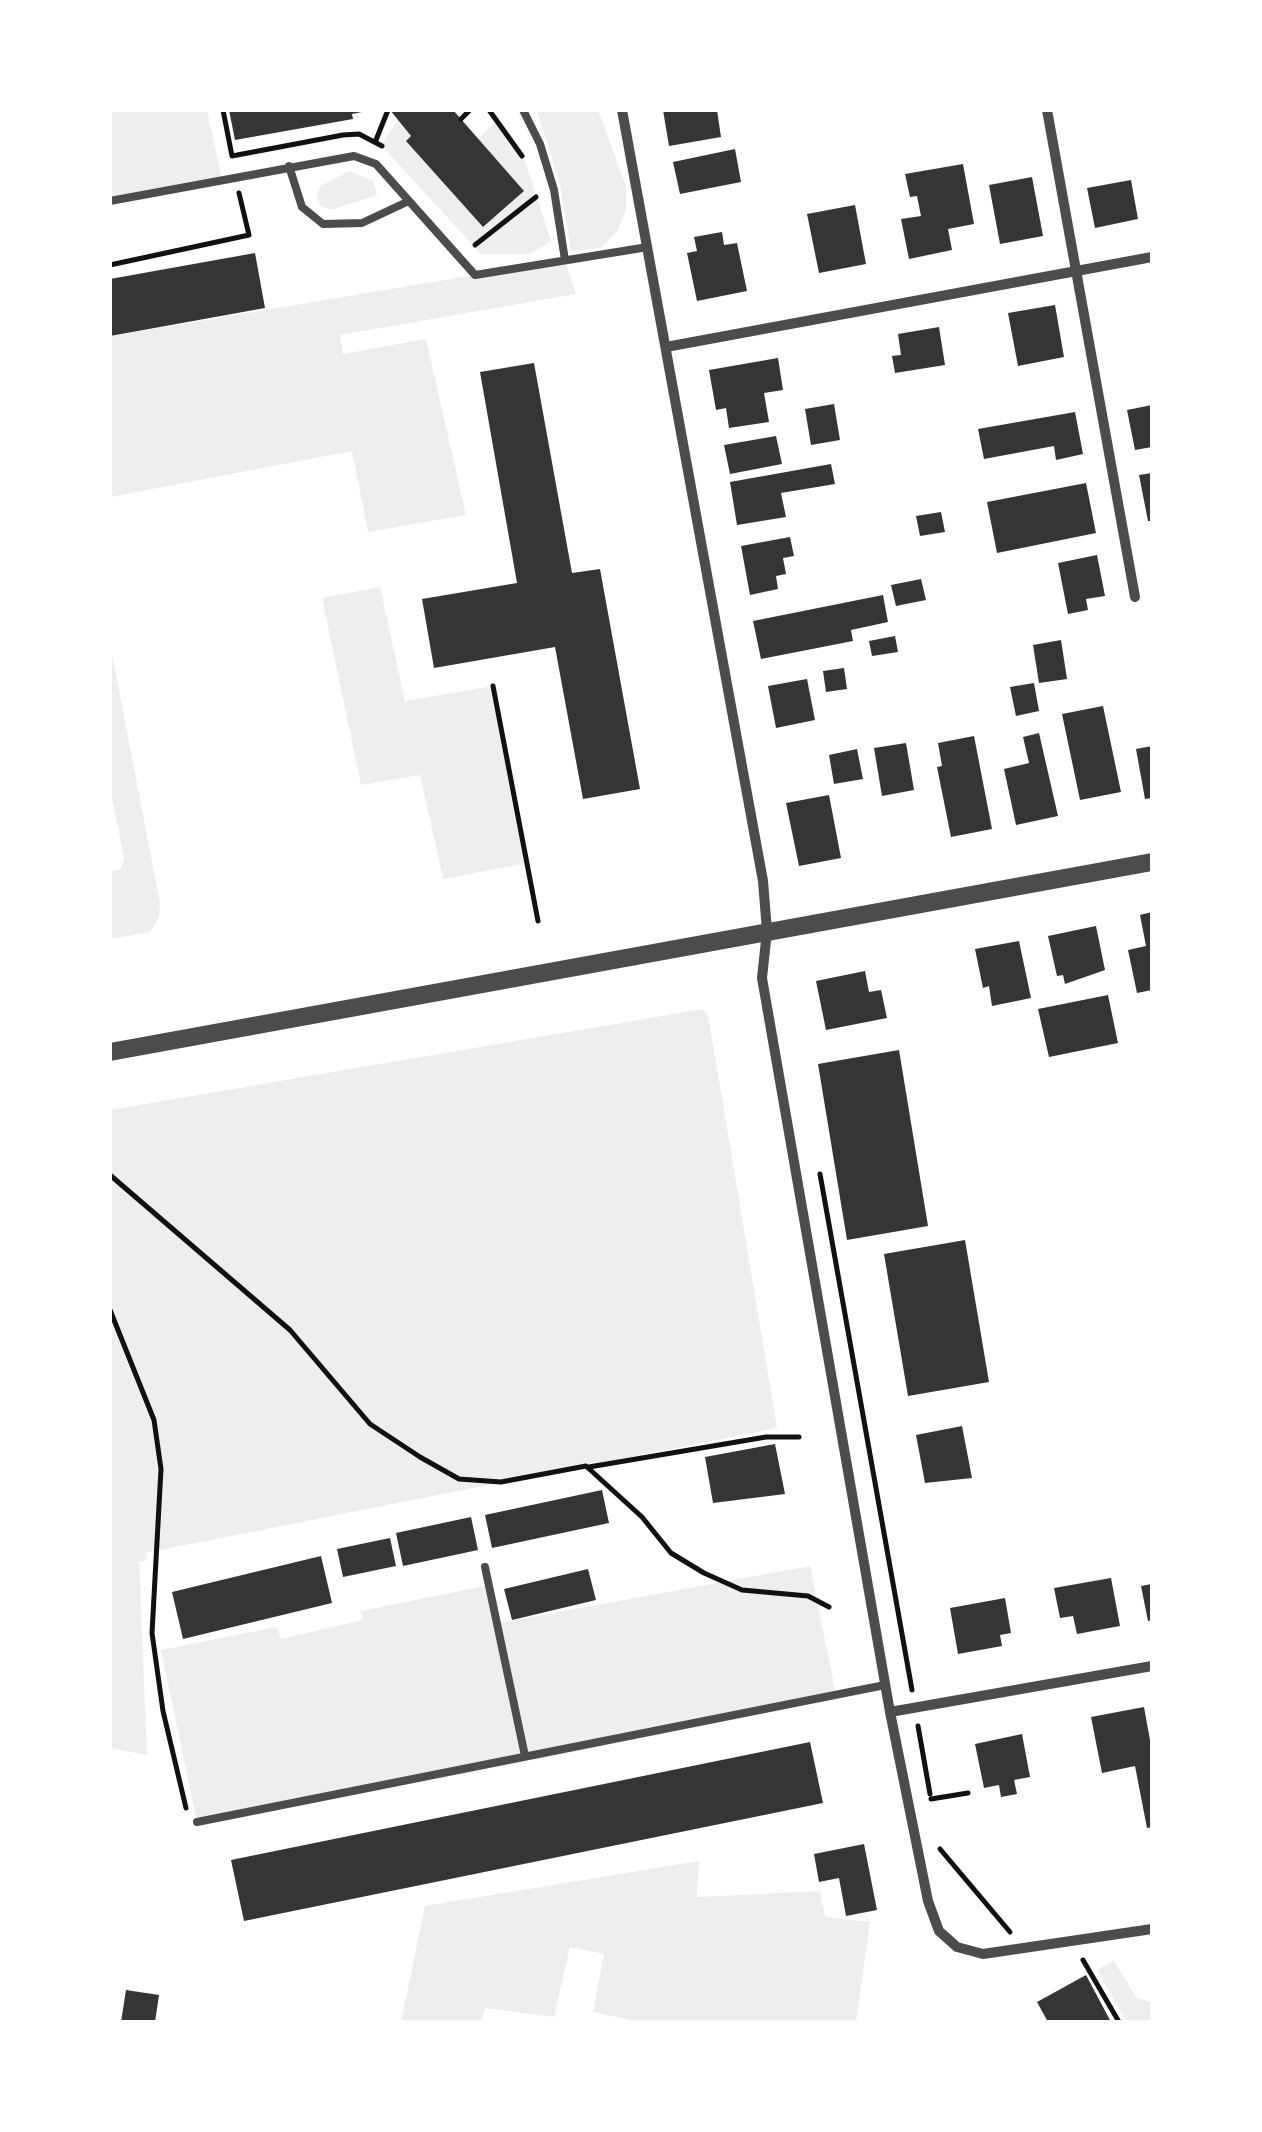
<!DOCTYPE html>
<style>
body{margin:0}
#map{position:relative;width:1262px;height:2132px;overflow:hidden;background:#fff;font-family:"IBM Plex Sans",sans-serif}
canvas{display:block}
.frame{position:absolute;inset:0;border:112px solid #fff;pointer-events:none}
</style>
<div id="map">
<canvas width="1262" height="2132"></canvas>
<div class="frame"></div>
</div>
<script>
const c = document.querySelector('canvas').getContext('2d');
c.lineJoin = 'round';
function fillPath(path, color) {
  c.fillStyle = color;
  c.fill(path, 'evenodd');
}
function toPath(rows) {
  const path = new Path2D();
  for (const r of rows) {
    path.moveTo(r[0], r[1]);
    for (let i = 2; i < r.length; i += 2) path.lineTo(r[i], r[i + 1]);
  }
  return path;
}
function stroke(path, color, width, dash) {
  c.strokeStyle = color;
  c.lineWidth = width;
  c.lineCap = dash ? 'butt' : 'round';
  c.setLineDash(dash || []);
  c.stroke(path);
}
const green = toPath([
 [110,110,207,110,222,180,110,201],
 [537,110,598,110,626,186,626,211,617,231,601,248,571,251,560,185],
 [398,120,484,227,524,191,478,139,497,121,525,161,551,241,530,254,481,254,381,145],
 [350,171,373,181,377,195,331,210,321,206,317,197,320,186],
 [565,260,576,294,340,335,343,354,426,339,466,515,368,532,352,451,110,497,110,336],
 [380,587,405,701,493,686,527,863,443,879,420,775,361,785,322,598],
 [110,643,160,903,159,917,150,932,110,939,110,872,121,869,124,858,110,788],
 [703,1009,708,1015,777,1428,145,1553,147,1560,139,1562,147,1755,110,1748,110,1110],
 [810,1566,836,1694,197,1822,161,1650,277,1627,281,1639,363,1620,361,1611,489,1585,498,1623],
 [699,1861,697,1897,820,1891,825,1917,870,1922,856,2022,640,2022,593,2012,604,1954,570,1947,554,2017,485,2008,481,2022,401,2022,425,1906],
 [1114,1961,1136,1997,1152,2003,1152,2022,1127,2022,1097,1970]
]);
const building = toPath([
 [229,110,362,110,362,112,352,114,353,119,235,140],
 [390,110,453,110,524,191,483,227,406,141,411,136],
 [663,110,717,110,721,137,669,146],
 [735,149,741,182,680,194,673,162],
 [963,164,974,224,948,229,952,250,909,259,901,219,921,216,917,196,910,197,905,174],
 [1032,177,1043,236,1000,244,989,185],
 [1131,180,1138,219,1095,228,1087,188],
 [855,205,866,264,819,273,807,214],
 [722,232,724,245,737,243,747,291,697,301,687,253,697,251,694,237],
 [255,253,265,308,110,336,110,279],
 [1055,305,1064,357,1018,366,1008,313],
 [939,327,945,365,895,373,892,356,901,355,898,334],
 [778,358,783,390,764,393,769,422,729,428,726,408,716,410,709,370],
 [534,363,572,573,600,569,640,789,583,799,555,647,434,668,422,599,517,583,480,372],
 [834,404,840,440,811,445,805,409],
 [1152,405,1152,447,1135,450,1127,410],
 [1075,412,1083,454,1056,460,1054,446,984,459,978,429],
 [776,436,782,464,730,474,724,445],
 [831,464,835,484,781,493,786,517,737,525,730,482],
 [1152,473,1152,521,1148,521,1139,475],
 [1086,483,1096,533,997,553,987,502],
 [941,512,945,532,920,536,916,516],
 [790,537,794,556,783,558,786,574,776,576,778,589,750,595,741,546],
 [1097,555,1105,596,1086,599,1088,610,1068,614,1058,563],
 [921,579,926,600,896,606,891,585],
 [883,595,888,622,851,630,853,641,761,659,753,621],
 [895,636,898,652,872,656,869,641],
 [1061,640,1067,679,1039,683,1033,645],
 [844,668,847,689,826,692,823,671],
 [807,679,815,720,776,728,768,686],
 [1034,683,1039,711,1016,716,1010,687],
 [1103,706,1121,792,1080,800,1062,714],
 [1039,733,1058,816,1016,825,1004,769,1029,763,1023,737],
 [974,736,992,829,951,837,937,767,942,766,938,743],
 [906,743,914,790,882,796,874,748],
 [1152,746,1152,798,1145,799,1136,749],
 [857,749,863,779,834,784,829,755],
 [829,795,841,858,799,866,786,803],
 [1152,912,1152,990,1137,993,1128,950,1146,946,1140,915],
 [1096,926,1105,970,1065,984,1063,975,1057,976,1048,936],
 [1019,941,1031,998,992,1006,989,986,983,988,975,949],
 [865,971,869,992,881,990,887,1018,826,1030,816,981],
 [1108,995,1118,1043,1049,1057,1038,1009],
 [899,1050,928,1226,847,1240,818,1064],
 [965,1240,989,1382,908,1396,884,1254],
 [962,1426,972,1478,925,1483,916,1435],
 [775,1444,785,1494,713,1503,705,1457],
 [602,1490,609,1523,492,1548,485,1515],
 [471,1517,478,1550,403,1566,396,1533],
 [390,1538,396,1566,343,1577,337,1549],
 [321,1556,332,1603,183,1639,172,1592],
 [588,1569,596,1600,512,1620,504,1589],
 [1111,1578,1120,1626,1077,1634,1073,1616,1060,1618,1054,1588],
 [1152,1584,1152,1620,1148,1621,1141,1586],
 [1005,1598,1011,1633,1000,1635,1002,1646,958,1654,950,1608],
 [1144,1707,1152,1751,1152,1827,1147,1828,1135,1766,1102,1773,1091,1717],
 [1022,1734,1030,1777,1014,1780,1017,1794,1001,1797,999,1785,984,1788,975,1744],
 [810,1742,823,1803,244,1921,231,1860],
 [864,1844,877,1910,846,1916,839,1878,819,1882,814,1854],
 [1086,1975,1111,2022,1048,2022,1037,2002],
 [126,1990,159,1995,155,2022,121,2022]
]);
const path = toPath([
 [223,110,232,156,343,135,359,134,382,146],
 [489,110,522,156],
 [461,119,470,110],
 [376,140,388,110],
 [475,245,536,197],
 [110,265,249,235,239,193],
 [493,686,538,921],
 [820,1174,912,1690],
 [110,1175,290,1330,370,1424,420,1457,459,1479,501,1482,586,1466,642,1517,671,1553,704,1573,742,1590,808,1596,829,1607],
 [110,1310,154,1420,161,1469,152,1633,163,1711,186,1808],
 [589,1467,766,1437,799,1437],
 [918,1726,930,1794],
 [931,1799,968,1793],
 [940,1849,1010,1932],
 [1083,1960,1119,2022]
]);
const service = toPath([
 [523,110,540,144,554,190,565,260],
 [289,166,302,207,323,224,362,223,409,201],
 [110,201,354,156,376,164,475,275,648,247],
 [485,1567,525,1756],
 [197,1822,885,1685]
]);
const minor = toPath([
 [622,110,763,881,767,931,762,978,890,1712,928,1901,939,1931,957,1947,983,1954,1152,1929],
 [1047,110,1135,597],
 [666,347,1152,257],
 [890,1712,1152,1666]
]);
const tertiary = toPath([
 [110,1052,1152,862]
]);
fillPath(green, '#eee');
fillPath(building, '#353535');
stroke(path, '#111', 5);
stroke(service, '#4c4c4c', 8);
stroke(minor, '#4c4c4c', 10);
stroke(tertiary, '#4c4c4c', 18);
</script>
